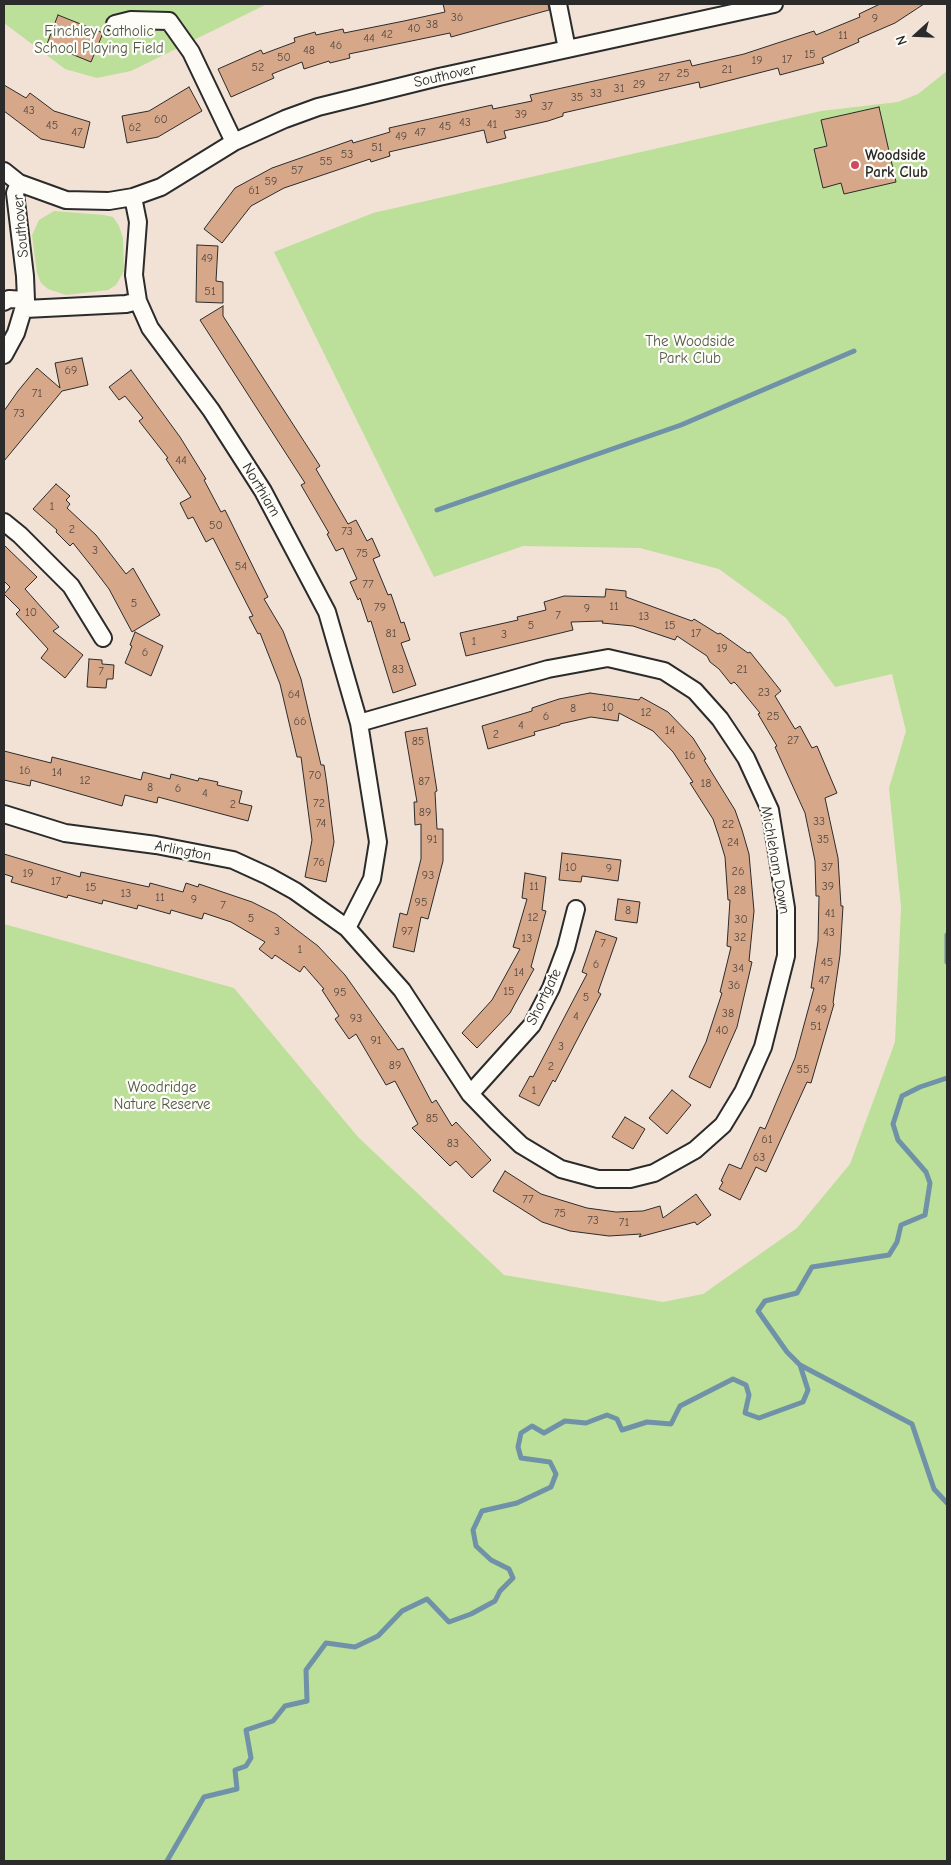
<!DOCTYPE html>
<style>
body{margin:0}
#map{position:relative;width:951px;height:1865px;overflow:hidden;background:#f2e2d6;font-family:"Comic Neue",sans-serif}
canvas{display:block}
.frame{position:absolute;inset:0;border:5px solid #2b2b2b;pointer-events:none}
.north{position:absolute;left:891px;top:10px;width:50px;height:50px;-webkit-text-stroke:4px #fdfcf7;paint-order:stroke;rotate:250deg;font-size:14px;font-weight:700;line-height:20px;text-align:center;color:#2b2b2b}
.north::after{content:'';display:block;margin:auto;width:18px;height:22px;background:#2b2b2b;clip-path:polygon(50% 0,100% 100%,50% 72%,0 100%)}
</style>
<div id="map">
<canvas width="951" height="1865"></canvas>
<div class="frame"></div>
<div class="north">N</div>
</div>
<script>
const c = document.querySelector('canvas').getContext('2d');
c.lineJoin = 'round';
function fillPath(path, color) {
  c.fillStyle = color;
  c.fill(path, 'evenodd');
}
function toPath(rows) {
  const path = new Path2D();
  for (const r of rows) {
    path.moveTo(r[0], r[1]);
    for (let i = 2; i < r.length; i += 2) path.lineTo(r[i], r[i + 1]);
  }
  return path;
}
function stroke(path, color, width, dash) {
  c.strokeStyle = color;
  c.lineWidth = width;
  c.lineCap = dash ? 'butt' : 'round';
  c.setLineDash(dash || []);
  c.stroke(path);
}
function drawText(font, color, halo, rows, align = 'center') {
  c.font = font + ' "Comic Neue",sans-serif';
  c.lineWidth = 4.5;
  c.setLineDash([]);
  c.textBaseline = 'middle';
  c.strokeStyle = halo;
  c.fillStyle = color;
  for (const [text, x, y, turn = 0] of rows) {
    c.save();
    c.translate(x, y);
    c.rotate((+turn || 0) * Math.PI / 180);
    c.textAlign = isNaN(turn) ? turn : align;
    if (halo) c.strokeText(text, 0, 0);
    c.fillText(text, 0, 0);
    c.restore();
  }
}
const green = toPath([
 [4,4,267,4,131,71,97,78,65,69,4,23],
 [947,71,947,1861,4,1861,4,924,234,988,358,1137,504,1275,663,1302,703,1294,797,1228,850,1164,895,1042,901,907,889,788,906,731,892,674,835,687,786,618,719,569,640,548,523,546,434,577,274,252,373,213,821,111,898,102,918,94],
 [54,211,104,215,113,217,119,226,123,238,124,271,116,285,108,290,66,295,48,289,41,283,37,273,32,235,39,220]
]);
const stream = toPath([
 [437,510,681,425,854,351],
 [947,935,947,962],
 [800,1365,912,1424,934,1489,947,1503],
 [167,1861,204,1797,237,1789,235,1770,246,1766,251,1758,246,1730,273,1721,285,1706,307,1701,306,1670,326,1643,355,1647,378,1636,402,1611,427,1599,449,1622,471,1614,495,1601,500,1591,513,1578,509,1569,491,1560,476,1546,473,1530,482,1511,517,1503,551,1487,556,1474,550,1462,521,1458,518,1447,521,1433,532,1426,544,1433,565,1421,586,1423,607,1415,617,1419,622,1430,647,1422,671,1424,680,1406,733,1379,746,1385,749,1395,745,1413,759,1418,803,1402,808,1390,800,1365,787,1352,758,1311,765,1301,797,1293,812,1267,889,1255,897,1242,901,1225,925,1215,930,1183,926,1172,898,1140,893,1124,902,1096,920,1087,947,1078]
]);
const building = toPath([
 [443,4,548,4,549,10,451,37,450,33,349,54,350,58,330,63,329,61,304,69,302,62,272,74,274,78,231,97,218,69,261,50,263,54,295,42,294,38,315,32,316,35,343,29,344,33,404,21,445,12,443,4],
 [880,4,924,4,895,23,858,39,859,42,822,58,824,63,780,75,778,68,700,88,699,82,563,113,563,116,548,121,504,131,506,138,487,143,484,130,389,152,390,156,371,162,370,159,284,188,251,206,222,243,204,229,235,188,272,168,352,140,353,143,390,132,389,128,492,105,493,109,532,101,530,95,690,60,692,66,744,54,814,31,816,35,860,17,859,14,880,4],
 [58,15,103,33,91,62,47,44,58,15],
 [4,85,26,98,30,93,54,111,90,122,84,148,41,139,4,111,4,85],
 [189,87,202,111,158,137,127,143,122,116,149,111,189,87],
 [879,107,896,182,844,194,841,183,823,188,814,149,827,146,821,120,879,107],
 [197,245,218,246,216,281,223,282,223,303,196,302,197,245],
 [223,306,223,316,320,466,316,469,348,524,356,520,367,541,372,538,380,556,373,559,388,595,391,594,401,623,404,622,410,640,401,643,416,685,393,693,371,621,368,622,360,598,358,600,350,582,357,579,343,548,336,551,327,534,329,533,301,485,305,483,200,320,223,306],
 [82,358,88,385,62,391,4,461,4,411,18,391,37,368,60,388,55,363,82,358],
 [131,370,180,437,206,479,204,480,221,512,225,510,268,597,264,599,283,631,301,679,321,765,324,765,327,785,334,842,326,882,305,877,312,840,301,757,297,757,280,684,260,633,258,634,249,617,253,616,213,538,206,542,193,517,188,519,180,503,191,497,166,459,168,458,139,421,143,418,125,396,119,400,109,387,131,370],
 [56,484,70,496,66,500,70,504,67,508,96,535,126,574,133,568,160,615,132,632,109,589,93,568,73,543,70,546,56,532,57,530,33,509,56,484],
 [4,545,37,577,25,589,59,627,53,631,83,655,65,678,41,658,48,649,16,614,20,610,4,594,10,587,4,581,4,545],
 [606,589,626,591,626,597,692,621,694,619,718,634,720,633,748,653,750,652,781,691,775,696,795,729,800,726,812,748,817,746,837,793,825,798,838,858,841,906,843,906,840,955,833,1003,834,1004,811,1083,807,1082,766,1172,756,1167,740,1200,719,1189,723,1182,721,1181,729,1164,741,1169,760,1127,765,1129,795,1058,814,988,811,988,818,941,819,896,816,896,815,861,805,813,775,747,777,746,758,714,760,713,737,685,734,682,731,684,719,669,710,662,707,656,677,636,675,640,633,626,602,623,603,621,571,622,573,630,466,656,460,633,518,620,517,617,546,610,544,602,564,596,605,597,606,589],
 [135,632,163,646,151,676,125,663,132,646,130,645,135,632],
 [89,659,102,660,102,664,114,665,113,679,107,679,106,688,87,687,89,659],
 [590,693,639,700,641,697,668,712,693,738,706,759,704,760,735,810,742,830,749,854,754,911,749,961,752,962,737,1027,710,1088,689,1077,706,1042,722,993,720,992,731,947,727,946,730,900,728,900,725,857,719,837,713,819,690,783,693,782,673,752,653,731,619,713,618,721,591,717,560,724,560,725,534,732,535,735,488,749,482,726,532,711,532,708,559,699,590,693],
 [427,728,437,791,435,792,437,829,443,829,443,861,428,919,421,917,414,952,393,947,400,913,407,915,421,859,421,824,415,825,414,802,417,802,405,732,427,728],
 [4,751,51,763,52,757,141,780,143,772,170,779,171,774,198,781,199,778,218,782,217,785,242,791,239,803,252,806,248,821,158,797,157,803,125,795,122,806,31,780,30,786,4,780,4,751],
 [562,853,621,860,618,881,582,876,581,882,559,880,562,853],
 [4,854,80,877,81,872,149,887,150,883,183,892,186,883,198,887,199,884,252,902,276,914,318,946,345,975,398,1050,403,1048,432,1103,436,1100,452,1126,456,1122,491,1160,472,1178,456,1161,450,1166,412,1128,418,1124,395,1081,386,1085,356,1034,349,1039,335,1019,339,1016,322,990,324,989,304,966,300,972,275,955,272,959,259,949,265,942,231,922,204,913,202,919,171,910,170,914,138,905,137,909,103,900,102,904,68,895,67,898,11,882,13,877,4,874,4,854],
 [525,873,546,877,542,910,546,911,531,967,534,969,510,1013,477,1048,462,1033,492,1000,520,949,513,947,527,899,522,898,525,873],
 [618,899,640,902,637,923,615,920,618,899],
 [596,931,617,938,598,992,601,994,555,1082,553,1080,539,1106,519,1096,530,1076,533,1077,587,974,582,972,596,931],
 [672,1090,691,1105,667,1134,649,1118,672,1090],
 [625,1117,645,1129,633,1149,612,1137,625,1117],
 [505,1171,541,1194,587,1208,616,1212,643,1211,660,1206,663,1218,696,1194,711,1215,697,1225,695,1222,639,1237,641,1234,609,1236,570,1231,542,1222,493,1191,505,1171]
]);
const minor = toPath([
 [558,4,567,49],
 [115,24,131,20,169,21,191,52,234,142],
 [4,171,19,183,66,200,109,201,133,197,161,187,234,142,285,119,318,107,439,77,774,4],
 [133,197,138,222,134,275,138,301,150,328,211,410,263,491,327,612,359,723,378,842,372,879,347,928],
 [4,302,9,299,26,300],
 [25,309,126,304,138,301],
 [4,355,16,333,26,300,25,276,15,193,19,183],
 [4,522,20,535,71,586,103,638],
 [4,814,65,833,156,845,233,860,268,876,295,891,347,928,402,990,470,1094,497,1122,521,1145,561,1169,598,1179,630,1179,654,1173,695,1150,723,1125,743,1092,763,1047,786,956,786,908,770,810,746,758,720,719,695,691,664,671,608,658,548,669,359,723],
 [470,1094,532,1025,551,988,566,948,576,909]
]);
const markers = [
 [855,165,5,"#d1495b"]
];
const numberNames = [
 ["36",457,18],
 ["9",875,19],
 ["38",432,25],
 ["40",414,29],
 ["42",387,35],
 ["11",843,36],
 ["44",369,39],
 ["46",336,46],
 ["48",309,51],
 ["15",810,55],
 ["50",284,58],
 ["17",787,60],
 ["19",757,61],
 ["52",258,68],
 ["21",727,70],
 ["25",683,74],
 ["27",664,78],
 ["29",639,85],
 ["31",619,89],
 ["33",596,94],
 ["35",577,98],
 ["37",547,107],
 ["43",29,111],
 ["39",521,115],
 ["60",161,120],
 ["43",465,123],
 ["41",492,125],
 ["45",52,126],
 ["45",445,127],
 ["62",135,128],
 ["47",77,133],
 ["47",420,133],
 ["49",401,137],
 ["51",377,148],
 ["53",347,155],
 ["55",326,162],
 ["57",297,171],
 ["59",271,182],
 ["61",254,191],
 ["49",207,259],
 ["51",210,292],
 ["69",71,371],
 ["71",37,394],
 ["73",19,414],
 ["44",181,461],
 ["1",52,507],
 ["50",216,526],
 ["2",72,530],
 ["73",347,532],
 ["3",95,551],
 ["75",362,554],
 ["54",241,567],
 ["77",368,585],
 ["5",134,604],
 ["11",614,607],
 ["79",380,608],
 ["9",587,609],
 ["10",31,613],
 ["7",558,616],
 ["13",644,617],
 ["5",531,626],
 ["15",670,626],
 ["81",391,634],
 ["17",696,634],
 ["3",504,635],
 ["1",474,642],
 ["19",722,649],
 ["6",145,653],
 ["83",398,670],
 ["21",742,670],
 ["7",101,672],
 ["23",764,693],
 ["64",294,695],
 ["10",608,708],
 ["8",573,709],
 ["12",646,713],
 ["6",546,717],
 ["25",773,717],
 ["66",300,722],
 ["4",521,726],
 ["14",670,731],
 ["2",496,735],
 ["27",793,741],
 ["85",418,742],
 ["16",690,756],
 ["16",25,771],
 ["14",57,773],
 ["70",315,776],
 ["12",85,781],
 ["87",424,782],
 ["18",706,784],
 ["8",150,788],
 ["6",178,789],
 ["4",205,794],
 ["72",319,804],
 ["2",233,805],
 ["89",425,813],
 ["33",819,822],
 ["74",321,824],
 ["22",728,825],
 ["91",432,840],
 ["35",823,840],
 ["24",733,843],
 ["76",319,863],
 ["10",571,868],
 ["37",827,868],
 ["9",609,869],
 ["26",738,872],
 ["19",28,874],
 ["93",428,876],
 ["17",56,882],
 ["11",534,887],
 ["39",828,887],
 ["15",91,888],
 ["28",740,891],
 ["13",126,894],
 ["11",160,898],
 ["9",194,900],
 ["95",421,903],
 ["7",223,906],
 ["8",628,911],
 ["41",830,914],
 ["12",533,918],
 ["5",251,919],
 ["30",741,920],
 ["3",277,932],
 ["97",407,932],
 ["43",829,933],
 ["32",740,938],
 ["13",527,939],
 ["7",603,944],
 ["1",300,950],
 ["45",827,963],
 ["6",596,965],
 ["34",738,969],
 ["14",519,973],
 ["47",824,981],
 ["36",734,986],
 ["15",509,992],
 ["95",340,993],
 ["5",586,998],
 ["49",821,1010],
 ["38",728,1014],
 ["4",576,1017],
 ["93",356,1019],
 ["51",816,1027],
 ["40",722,1031],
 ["91",376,1041],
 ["3",561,1047],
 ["89",395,1066],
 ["2",551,1067],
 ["55",803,1070],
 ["1",534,1091],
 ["85",432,1119],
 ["61",767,1140],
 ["83",453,1144],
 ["63",759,1158],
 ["77",528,1200],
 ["75",560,1214],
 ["73",593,1221],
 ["71",624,1223]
];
const parkNames = [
 ["Finchley Catholic",99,32],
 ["School Playing Field",99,49],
 ["The Woodside",690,342],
 ["Park Club",690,359],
 ["Woodridge",162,1088],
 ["Nature Reserve",162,1105]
];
const streetNames = [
 ["Southover",445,76,-13],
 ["Southover",21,226,-95],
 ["Northiam",261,490,59],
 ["Arlington",183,851,11],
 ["Michleham Down",775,860,80],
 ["Shortgate",544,997,-64]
];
const poiNames = [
 ["Woodside",865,156],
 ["Park Club",865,173]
];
fillPath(green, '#bcdf99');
stroke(stream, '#6f92a8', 5);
fillPath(building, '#d7a789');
stroke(building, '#2b2b2b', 1);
stroke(minor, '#2b2b2b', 20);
stroke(minor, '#fdfcf7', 16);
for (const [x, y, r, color] of markers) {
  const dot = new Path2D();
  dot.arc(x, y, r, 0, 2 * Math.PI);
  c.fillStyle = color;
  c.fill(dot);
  stroke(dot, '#fdfcf7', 2);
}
drawText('12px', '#564a42', null, numberNames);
drawText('15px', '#4f5846', '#fdfcf7', parkNames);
drawText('15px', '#2b2b2b', '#fdfcf7', streetNames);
drawText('bold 15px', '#2b2b2b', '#fdfcf7', poiNames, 'left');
</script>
